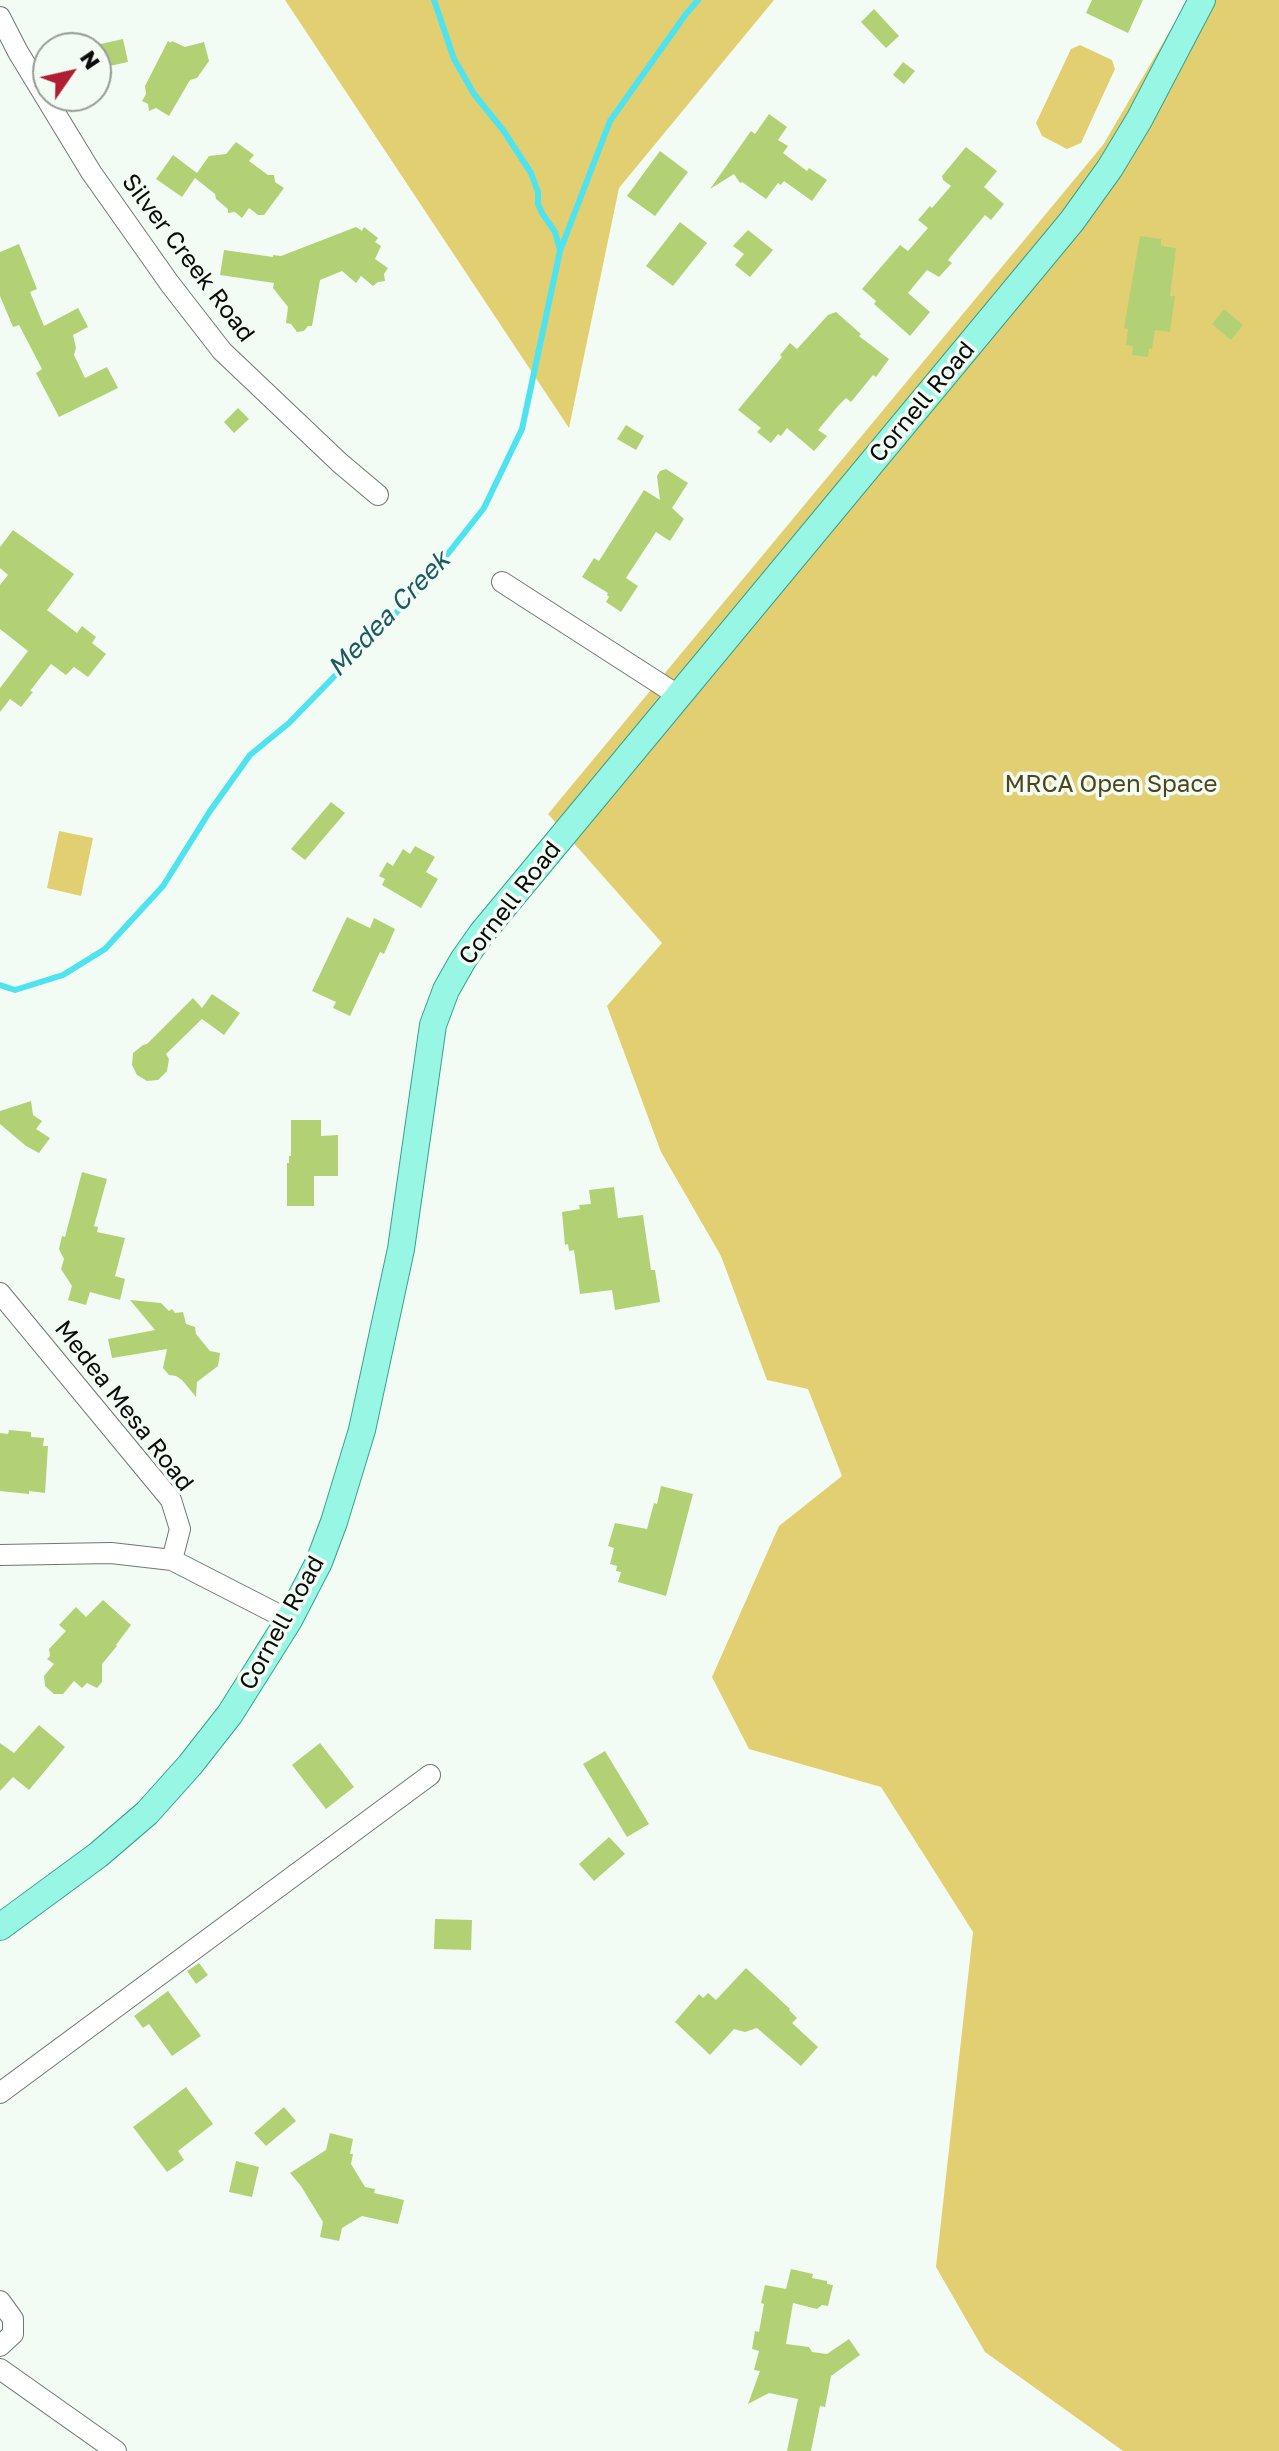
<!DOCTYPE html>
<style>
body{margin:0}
#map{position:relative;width:1279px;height:2451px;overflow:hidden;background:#f3fcf4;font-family:"Golos Text",sans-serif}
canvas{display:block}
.north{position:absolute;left:32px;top:32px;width:80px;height:80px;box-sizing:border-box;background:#f3fcf4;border:2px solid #959c96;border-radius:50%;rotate:56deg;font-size:22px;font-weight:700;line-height:32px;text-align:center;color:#090c0a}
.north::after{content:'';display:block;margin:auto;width:28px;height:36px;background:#b11e33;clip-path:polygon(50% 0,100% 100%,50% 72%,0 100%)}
</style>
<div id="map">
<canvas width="1279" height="2451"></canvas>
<div class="north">N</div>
</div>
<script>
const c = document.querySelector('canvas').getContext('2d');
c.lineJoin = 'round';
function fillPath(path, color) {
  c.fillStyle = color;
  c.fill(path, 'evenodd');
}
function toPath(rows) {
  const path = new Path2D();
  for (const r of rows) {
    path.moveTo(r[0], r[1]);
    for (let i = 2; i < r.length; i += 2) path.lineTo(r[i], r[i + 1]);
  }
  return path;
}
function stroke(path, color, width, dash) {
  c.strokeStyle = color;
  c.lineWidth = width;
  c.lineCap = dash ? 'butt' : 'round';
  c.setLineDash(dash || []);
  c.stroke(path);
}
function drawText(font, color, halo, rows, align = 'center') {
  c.font = font + ' "Golos Text",sans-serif';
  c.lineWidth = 7;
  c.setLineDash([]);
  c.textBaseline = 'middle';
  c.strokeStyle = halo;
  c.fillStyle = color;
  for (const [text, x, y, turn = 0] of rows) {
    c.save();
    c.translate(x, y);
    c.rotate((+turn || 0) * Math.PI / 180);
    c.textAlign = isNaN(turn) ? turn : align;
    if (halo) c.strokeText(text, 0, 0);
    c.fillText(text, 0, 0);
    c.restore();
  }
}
const green = toPath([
 [285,0,774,0,619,188,569,428],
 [1188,0,1279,0,1279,2451,1123,2451,985,2352,936,2267,973,1932,881,1787,749,1749,712,1677,779,1526,842,1476,808,1389,767,1380,721,1256,661,1152,607,1006,662,943,548,814,1103,145],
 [1080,45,1112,60,1115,69,1081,143,1067,149,1042,136,1036,123,1071,49],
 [59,831,93,838,81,896,47,888]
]);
const stream = toPath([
 [434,0,454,59,474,94,503,130,531,173,538,192,538,204,542,213,555,232,560,250],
 [0,985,15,990,63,975,105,949,163,886,210,811,250,755,289,723,424,584,484,508,522,429,560,251,610,121,686,14,698,0]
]);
const building = toPath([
 [1092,0,1143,0,1128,33,1086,13],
 [874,9,899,36,886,48,861,22],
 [123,39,128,62,96,69,96,45],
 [168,41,171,43,172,41,185,47,204,42,209,61,197,78,190,80,169,116,156,108,149,111,148,104,142,101,146,94,145,86],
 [903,62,915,71,904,84,893,75],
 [769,114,787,127,778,140,788,146,783,153,807,171,809,168,827,180,812,201,784,181,781,185,778,183,766,199,742,182,740,183,734,174,710,189,751,131,755,134],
 [236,142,254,155,249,161,268,175,274,175,275,182,284,188,264,215,258,215,249,208,242,218,235,212,228,213,228,209,216,199,215,194,195,178,182,197,156,179,173,155,197,173,209,156,226,154],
 [966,147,997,171,984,187,1004,204,991,220,985,215,948,260,952,263,939,277,927,270,908,293,930,312,910,336,874,304,876,301,862,289,900,245,908,251,928,228,918,220,930,206,932,208,951,186,943,180,942,176],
 [660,151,688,172,655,216,627,196],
 [680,222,707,243,673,286,646,266],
 [356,227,362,231,364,227,378,238,375,242,381,246,375,259,388,268,384,274,385,281,378,282,373,286,361,276,356,283,342,271,320,280,312,326,308,326,304,331,297,332,291,324,286,323,288,307,273,288,274,283,220,275,224,250,273,257,273,255,281,256],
 [748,230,773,250,750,277,735,265,744,254,733,246],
 [1140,236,1161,239,1161,246,1176,248,1170,296,1175,296,1170,332,1155,330,1152,349,1149,348,1148,357,1132,355,1133,346,1126,345,1128,329,1124,328],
 [19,244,37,289,30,292,44,326,78,308,88,327,73,335,76,348,74,355,85,378,107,367,118,388,59,417,36,373,42,369,19,325,13,327,0,296,0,252],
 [1224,309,1243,325,1231,340,1212,324],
 [836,312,861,334,859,336,889,359,876,377,873,375,851,402,846,398,838,406,818,430,827,436,814,451,787,428,781,436,778,434,771,443,757,432,761,428,738,410,782,357,780,355,790,343,797,349,828,315],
 [238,408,249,419,234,433,224,422],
 [626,425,644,436,636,450,617,439],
 [666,469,688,483,672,508,684,519,670,541,656,532,626,578,638,586,621,612,606,602,609,597,607,595,608,593,582,577,594,558,599,561,644,490,660,500,657,476,660,471],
 [13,530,74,574,47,610,77,633,82,626,96,637,92,643,106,654,88,677,74,667,66,675,51,664,30,691,33,692,21,707,10,699,0,712,0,688,28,651,0,629,0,585,8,575,0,568,0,547],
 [331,802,345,813,305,860,291,849],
 [415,846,435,857,426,872,438,879,421,908,382,885,385,879,379,876,387,862,393,866,403,849,410,854],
 [347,917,370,928,374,918,395,929,384,954,380,952,350,1016,333,1008,336,1002,312,991],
 [212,994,240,1013,224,1035,202,1019,166,1054,169,1059,167,1071,158,1080,147,1081,137,1075,132,1065,133,1053,143,1045,147,1044,193,998,202,1008],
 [31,1101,33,1115,42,1121,36,1129,50,1138,39,1153,26,1146,0,1124,0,1111],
 [291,1120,321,1120,321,1136,338,1135,338,1176,314,1176,314,1206,287,1206,287,1163,289,1163,289,1156,291,1156],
 [82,1172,107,1179,94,1226,98,1227,97,1232,125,1238,115,1276,125,1279,120,1300,90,1292,86,1305,68,1300,72,1286,61,1269,64,1259,59,1249,62,1236,65,1237],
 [614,1187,618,1218,643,1215,651,1270,655,1270,660,1302,615,1310,612,1290,580,1294,574,1250,569,1251,568,1244,565,1245,562,1212,580,1209,579,1205,591,1204,589,1190],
 [130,1300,161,1303,169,1311,172,1309,175,1313,183,1312,186,1324,195,1327,196,1334,210,1351,220,1353,218,1366,197,1382,196,1397,182,1380,176,1376,169,1375,163,1368,167,1349,112,1358,108,1339,155,1330],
 [9,1430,31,1432,31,1437,44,1438,43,1446,48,1446,45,1493,29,1491,29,1494,0,1491,0,1433,8,1434],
 [661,1486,693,1494,666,1596,618,1582,621,1572,616,1571,617,1566,610,1564,614,1548,608,1546,615,1523,647,1529,654,1503,657,1504],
 [103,1600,131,1625,116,1645,117,1646,102,1664,102,1682,97,1688,87,1683,82,1688,74,1681,63,1694,54,1694,45,1686,44,1676,54,1664,47,1659,50,1656,49,1649,66,1631,59,1625,76,1607,86,1617],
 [39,1725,65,1747,29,1790,13,1777,0,1791,0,1743,14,1753],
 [320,1743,354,1787,326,1809,292,1765],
 [605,1751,649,1824,627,1837,583,1764],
 [609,1837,625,1854,594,1881,579,1864],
 [435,1919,472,1920,471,1950,434,1949],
 [199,1963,208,1975,196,1984,187,1971],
 [746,1968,790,2009,789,2010,797,2018,792,2023,818,2047,801,2066,757,2028,745,2032,734,2029,710,2055,675,2022,699,1994,703,1998,708,1993,716,2000],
 [168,1991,201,2036,172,2056,149,2024,143,2028,134,2016],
 [186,2087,213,2124,178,2151,184,2160,167,2172,133,2127],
 [284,2107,296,2121,266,2146,254,2133],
 [330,2133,353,2139,350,2154,353,2154,351,2164,365,2187,375,2189,374,2193,404,2200,398,2224,362,2216,342,2228,339,2241,320,2237,323,2222,301,2186,290,2173,326,2150],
 [236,2161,259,2167,252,2197,229,2192],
 [791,2269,813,2274,812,2278,827,2281,827,2284,833,2285,828,2306,822,2305,817,2309,793,2303,786,2344,809,2347,812,2352,827,2354,849,2339,860,2355,831,2376,825,2407,820,2406,811,2451,787,2451,798,2399,769,2393,748,2404,760,2371,754,2370,759,2351,752,2349,755,2331,759,2332,764,2304,761,2303,765,2285,786,2289]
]);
const minor = toPath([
 [0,17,18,52,91,172,170,284,222,351,340,463,378,495],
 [502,582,679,696],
 [0,1293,171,1500,180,1529,172,1560],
 [0,1555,111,1553,172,1560,289,1620],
 [0,2093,430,1775],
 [0,2301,13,2319,13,2334,0,2346],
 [0,2369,116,2451]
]);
const major = toPath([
 [0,1927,98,1855,147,1813,190,1765,230,1714,289,1620,319,1562,334,1522,362,1430,401,1249,433,1025,446,990,463,960,482,933,1072,221,1110,168,1139,120,1202,0]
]);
const streetNames = [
 ["Silver Creek Road",188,258,53],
 ["Cornell Road",922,402,-50],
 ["Cornell Road",510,903,-52],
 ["Medea Mesa Road",124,1406,52],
 ["Cornell Road",282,1623,-61]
];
const parkNames = [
 ["MRCA Open Space",1111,784]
];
const waterNames = [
 ["Medea Creek",389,614,-46]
];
fillPath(green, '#e2cf71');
stroke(stream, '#4fe3ef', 6);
fillPath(building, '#b2d175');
stroke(minor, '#6f7770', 22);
stroke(major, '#38a28c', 28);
stroke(minor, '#fff', 20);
stroke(major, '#97f7e4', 26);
drawText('24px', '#090c0a', '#f3fcf4', streetNames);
drawText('24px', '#4e461b', '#f3fcf4', parkNames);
drawText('italic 26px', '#1d5a5f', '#f3fcf4', waterNames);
</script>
